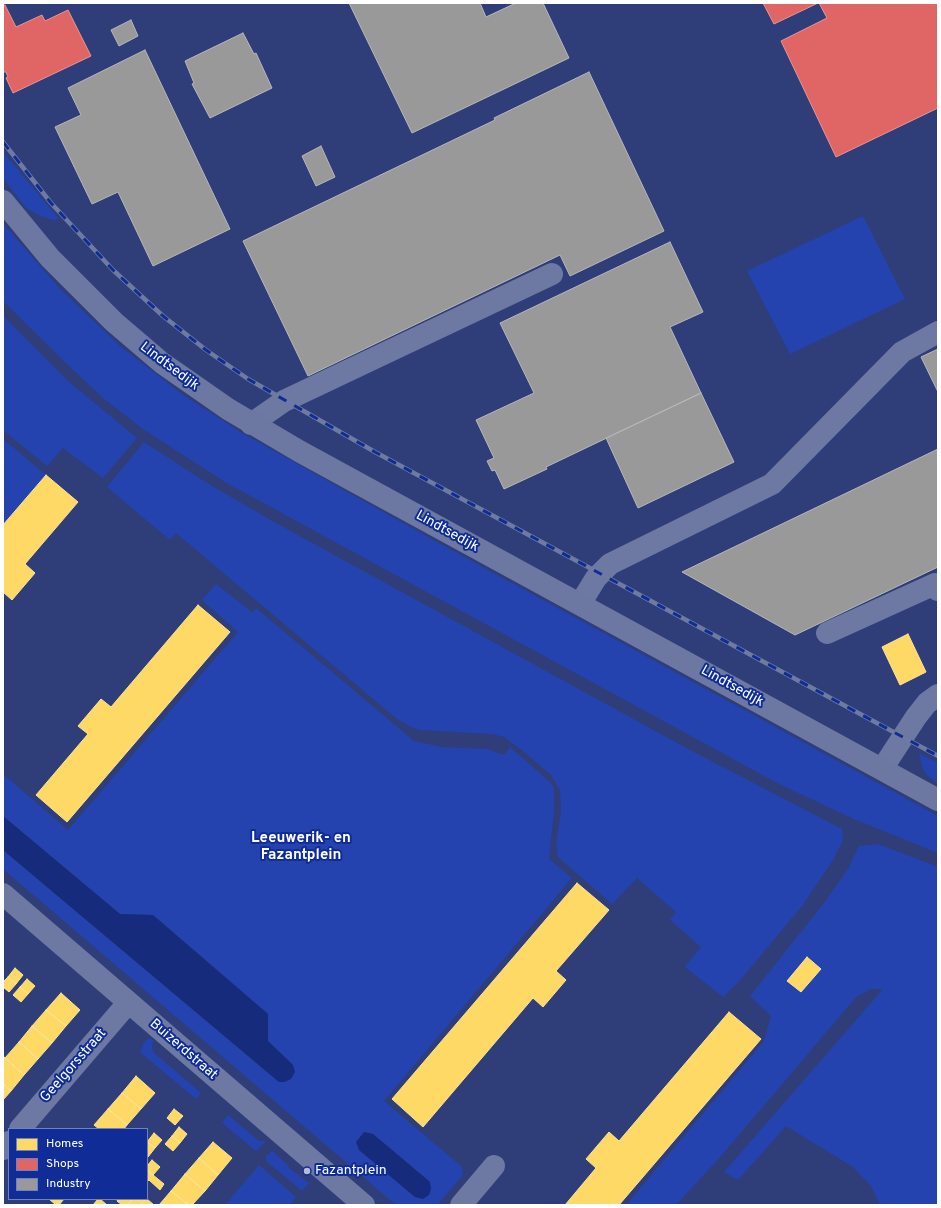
<!DOCTYPE html>
<style>
body{margin:0}
#map{position:relative;width:941px;height:1208px;overflow:hidden;background:#2f3e78;font-family:Overpass,sans-serif}
canvas{display:block}
.frame{position:absolute;inset:0;border:4px solid #fff;pointer-events:none}
.legend{position:absolute;left:8px;top:1128px;width:140px;height:72px;box-sizing:border-box;background:#102d97;border:1px solid #7081c1;margin:0;padding:5px 7px;list-style:none;font-size:12px;color:#fff}
.legend li{display:flex;align-items:center;gap:8px;height:20px}
.legend b{width:20px;border:1px solid #7081c1}
</style>
<div id="map">
<canvas width="941" height="1208"></canvas>
<div class="frame"></div>
<ul class="legend">
<li><b style="height:11px;background:#ffd966"></b>Homes</li>
<li><b style="height:11px;background:#e06666"></b>Shops</li>
<li><b style="height:11px;background:#999"></b>Industry</li>
</ul>
</div>
<script>
const c = document.querySelector('canvas').getContext('2d');
c.lineJoin = 'round';
function fillPath(path, color) {
  c.fillStyle = color;
  c.fill(path, 'evenodd');
}
function toPath(rows) {
  const path = new Path2D();
  for (const r of rows) {
    path.moveTo(r[0], r[1]);
    for (let i = 2; i < r.length; i += 2) path.lineTo(r[i], r[i + 1]);
  }
  return path;
}
function stroke(path, color, width, dash) {
  c.strokeStyle = color;
  c.lineWidth = width;
  c.lineCap = dash ? 'butt' : 'round';
  c.setLineDash(dash || []);
  c.stroke(path);
}
function drawText(font, color, halo, rows, align = 'center') {
  c.font = font + ' Overpass,sans-serif';
  c.lineWidth = 4;
  c.setLineDash([]);
  c.textBaseline = 'middle';
  c.strokeStyle = halo;
  c.fillStyle = color;
  for (const [text, x, y, turn = 0] of rows) {
    c.save();
    c.translate(x, y);
    c.rotate((+turn || 0) * Math.PI / 180);
    c.textAlign = isNaN(turn) ? turn : align;
    if (halo) c.strokeText(text, 0, 0);
    c.fillText(text, 0, 0);
    c.restore();
  }
}
const green = toPath([
 [5,154,54,213,59,219,53,220,41,216,26,208,3,178,3,156],
 [863,216,905,299,790,354,747,271],
 [3,223,59,288,120,346,183,395,242,433,437,542,938,816,938,853,854,819,779,784,225,482,143,429,103,398,68,365,3,301],
 [3,316,69,382,137,438,103,478,63,448,47,466,3,430],
 [3,439,46,475,3,525],
 [144,442,207,483,274,522,690,750,842,829,843,840,833,860,802,906,742,978,723,997,685,967,701,947,670,920,676,912,637,878,612,904,558,857,556,844,561,811,560,790,551,775,523,751,504,737,492,734,419,730,407,725,397,719,176,533,170,540,107,487],
 [216,584,253,613,256,608,414,741,442,747,487,749,504,755,510,747,550,782,554,788,554,810,549,859,572,878,384,1101,462,1167,463,1175,437,1205,396,1205,3,869,3,850,279,1082,288,1081,293,1076,293,1065,268,1041,268,1014,153,915,120,914,3,816,3,774,68,830,238,632,202,600],
 [373,1134,430,1182,415,1197,359,1150],
 [919,753,938,763,938,784,926,774,922,767],
 [878,844,938,867,938,1205,880,1205,871,1186,853,1167,786,1126,738,1180,724,1172,883,989,871,989,857,996,721,1156,676,1205,626,1205,764,1041,771,1016,750,996,824,903,848,869,859,846],
 [150,1038,154,1041,152,1045,153,1052,201,1093,196,1099,141,1053,141,1049,145,1041],
 [228,1115,259,1141,266,1141,256,1151,222,1123],
 [272,1151,289,1166,288,1167,309,1183,302,1191,266,1161,266,1156],
 [259,1165,296,1197,290,1205,225,1205]
]);
const water = toPath([
 [3,816,120,914,153,915,268,1014,268,1041,293,1065,295,1072,291,1079,284,1082,279,1082,3,850],
 [364,1132,373,1134,430,1182,431,1189,429,1195,423,1199,415,1197,359,1150,356,1142]
]);
const homes = toPath([
 [46,475,78,502,25,564,35,573,12,600,3,592,3,525,46,475],
 [198,605,230,632,67,822,36,795,88,734,78,726,101,699,111,707,198,605],
 [908,634,926,672,900,685,882,647,908,634],
 [577,883,609,910,556,971,566,980,543,1007,533,998,423,1127,392,1099,577,883],
 [807,957,821,969,801,992,787,981,807,957],
 [15,968,23,975,16,984,8,977,15,968],
 [8,977,16,984,9,992,3,987,3,982,8,977],
 [27,979,35,986,28,994,20,987,27,979],
 [20,987,28,994,21,1002,13,995,20,987],
 [61,993,80,1010,66,1026,46,1010,61,993],
 [46,1010,66,1026,52,1043,32,1026,46,1010],
 [729,1012,761,1039,619,1205,565,1205,596,1168,586,1159,609,1132,619,1141,729,1012],
 [32,1026,52,1043,38,1059,19,1042,32,1026],
 [19,1042,38,1059,24,1075,5,1058,19,1042],
 [3,1056,24,1075,11,1091,3,1084,3,1056],
 [136,1076,155,1093,141,1109,122,1093,136,1076],
 [3,1084,11,1091,3,1100,3,1084],
 [122,1093,141,1109,127,1125,108,1109,122,1093],
 [108,1109,127,1125,124,1129,99,1129,94,1125,108,1109],
 [174,1109,183,1116,175,1125,167,1118,174,1109],
 [179,1127,187,1134,180,1143,172,1136,179,1127],
 [154,1133,162,1140,155,1148,147,1142,154,1133],
 [172,1136,180,1143,173,1151,165,1144,172,1136],
 [147,1142,155,1148,148,1157,147,1156,147,1142],
 [213,1142,232,1158,218,1175,199,1158,213,1142],
 [199,1158,218,1175,205,1191,185,1174,199,1158],
 [152,1160,160,1167,153,1175,147,1170,147,1166,152,1160],
 [147,1170,164,1184,160,1190,149,1180,147,1182,147,1170],
 [185,1174,205,1191,192,1205,189,1205,171,1191,185,1174],
 [171,1191,189,1205,159,1205,171,1191],
 [49,1199,64,1199,59,1205,56,1205,49,1199],
 [98,1199,100,1199,107,1205,93,1205,98,1199],
 [118,1199,133,1199,127,1205,122,1205,117,1201,118,1199],
 [133,1199,146,1199,140,1205,127,1205,133,1199],
 [147,1199,154,1205,140,1205,147,1199]
]);
const shops = toPath([
 [763,3,818,3,774,24,763,3],
 [819,3,938,3,938,108,836,157,781,41,827,18,819,3],
 [5,5,16,27,42,15,45,21,68,10,91,56,13,93,6,78,8,77,6,72,3,72,3,6,5,5]
]);
const industry = toPath([
 [349,3,480,3,486,17,516,3,543,3,569,58,412,133,349,3],
 [131,20,138,36,119,46,111,30,131,20],
 [243,33,254,54,256,53,272,88,210,118,192,84,194,83,185,61,243,33],
 [145,50,230,229,153,266,118,192,92,204,55,127,81,115,68,88,145,50],
 [589,72,664,231,570,276,560,255,308,376,243,241,495,120,494,118,589,72],
 [321,146,335,177,316,186,302,156,321,146],
 [670,242,703,312,670,327,701,393,546,467,547,469,504,489,495,470,492,471,487,461,494,458,476,420,534,393,500,323,670,242],
 [938,349,938,392,921,357,938,349],
 [701,393,734,462,638,508,606,438,701,393],
 [938,449,938,567,795,635,682,572,938,449]
]);
const minor = toPath([
 [251,424,284,401,552,274],
 [580,604,596,578,610,564,772,484,902,352,938,332],
 [827,633,935,584,938,590],
 [882,769,916,717,927,703,938,695],
 [3,894,364,1205],
 [20,1129,128,1003],
 [3,1149,9,1142],
 [461,1205,494,1166]
]);
const major = toPath([
 [3,201,50,258,114,322,162,363,228,409,299,451,938,800]
]);
const rail = toPath([
 [3,142,51,203,113,270,163,316,206,350,248,379,375,452,938,756]
]);
const markers = [
 [307,1171,4,"#b6bbd0"]
];
const streetNames = [
 ["Lindtsedijk",169,367,37],
 ["Lindtsedijk",447,532,29],
 ["Lindtsedijk",732,687,29],
 ["Buizerdstraat",183,1050,41],
 ["Geelgorsstraat",74,1066,-49]
];
const poiNames = [
 ["Fazantplein",315,1171]
];
const neighbourhoodNames = [
 ["Leeuwerik- en",301,839],
 ["Fazantplein",301,856]
];
fillPath(green, '#2443ae');
fillPath(water, '#162b7b');
fillPath(homes, '#ffd966');
stroke(homes, '#ffe494', 1);
fillPath(shops, '#e06666');
stroke(shops, '#e99494', 1);
fillPath(industry, '#999');
stroke(industry, '#b8b8b8', 1);
stroke(minor, '#6d79a3', 22);
stroke(major, '#6c78a1', 22);
stroke(rail, '#6f7aa2', 4.5);
stroke(rail, '#102d97', 3, [9]);
for (const [x, y, r, color] of markers) {
  const dot = new Path2D();
  dot.arc(x, y, r, 0, 2 * Math.PI);
  c.fillStyle = color;
  c.fill(dot);
  stroke(dot, '#102d97', 1.5);
}
drawText('14px', '#fff', '#102d97', streetNames);
drawText('14px', '#fff', '#102d97', poiNames, 'left');
drawText('bold 15px', '#fff', '#102d97', neighbourhoodNames);
</script>
